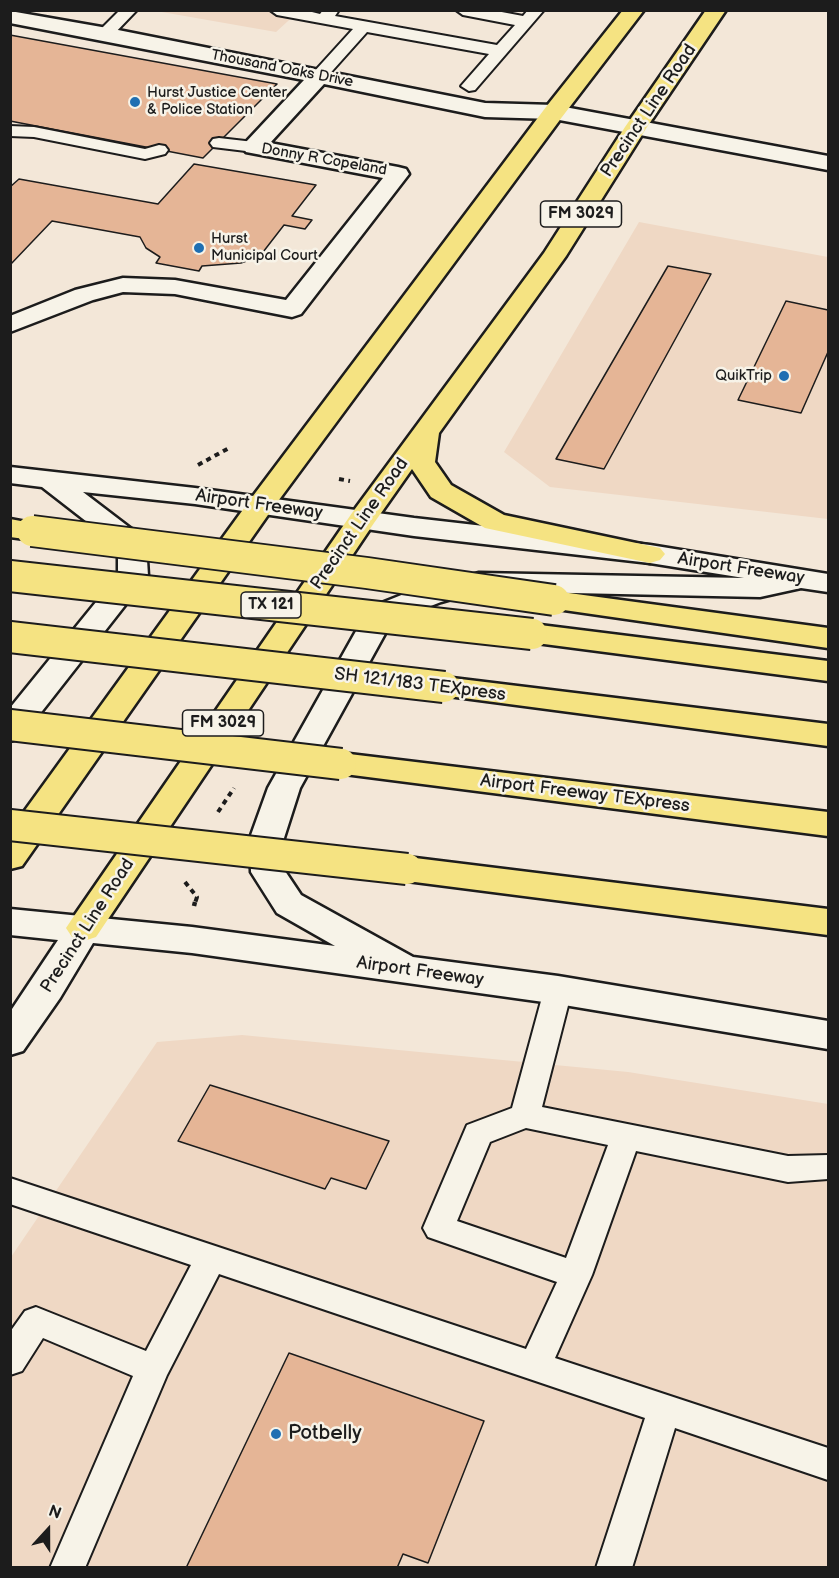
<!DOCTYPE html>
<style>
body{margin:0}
#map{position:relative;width:839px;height:1578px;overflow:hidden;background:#f3e7d8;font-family:"Balsamiq Sans",sans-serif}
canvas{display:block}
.frame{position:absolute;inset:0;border:12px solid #1c1c1c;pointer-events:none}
.north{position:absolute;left:18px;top:1500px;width:60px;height:60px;-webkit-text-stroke:4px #f7f3e8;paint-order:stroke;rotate:21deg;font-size:16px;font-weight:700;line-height:24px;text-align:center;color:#1c1c1c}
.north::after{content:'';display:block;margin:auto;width:21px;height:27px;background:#1c1c1c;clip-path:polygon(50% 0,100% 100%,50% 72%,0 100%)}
</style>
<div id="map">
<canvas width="839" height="1578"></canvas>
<div class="frame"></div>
<div class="north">N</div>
</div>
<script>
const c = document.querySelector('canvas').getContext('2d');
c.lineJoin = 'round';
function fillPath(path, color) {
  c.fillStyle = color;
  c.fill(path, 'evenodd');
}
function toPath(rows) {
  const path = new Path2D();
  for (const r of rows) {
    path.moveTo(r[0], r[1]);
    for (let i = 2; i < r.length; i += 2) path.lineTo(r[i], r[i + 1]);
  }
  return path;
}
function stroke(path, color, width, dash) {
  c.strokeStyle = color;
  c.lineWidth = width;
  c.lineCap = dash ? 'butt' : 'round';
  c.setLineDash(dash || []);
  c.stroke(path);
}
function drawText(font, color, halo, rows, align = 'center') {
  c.font = font + ' "Balsamiq Sans",sans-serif';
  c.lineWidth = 5;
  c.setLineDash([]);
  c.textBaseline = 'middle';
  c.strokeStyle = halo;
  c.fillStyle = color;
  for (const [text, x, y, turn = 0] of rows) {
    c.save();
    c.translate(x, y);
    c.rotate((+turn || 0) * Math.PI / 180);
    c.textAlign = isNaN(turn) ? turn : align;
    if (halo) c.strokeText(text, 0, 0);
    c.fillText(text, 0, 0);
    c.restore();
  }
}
const built = toPath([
 [156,11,299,11,276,32],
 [639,222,828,257,828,519,550,487,504,452],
 [242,1035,628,1072,828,1104,828,1567,11,1568,11,1257,157,1042]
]);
const building = toPath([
 [10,35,277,84,203,158,10,121,10,35],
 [194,164,316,185,292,216,312,220,305,229,284,225,260,256,241,263,202,266,199,271,156,263,160,257,146,248,140,237,52,221,10,265,10,187,19,179,158,204,194,164],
 [668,266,711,274,604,469,556,459,668,266],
 [786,301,828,310,828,352,801,413,738,400,786,301],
 [210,1085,389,1141,366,1189,331,1178,325,1189,178,1141,210,1085],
 [289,1353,484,1421,428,1563,403,1554,397,1568,186,1568,289,1353]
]);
const pathFar1 = toPath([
 [198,465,229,448],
 [339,479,350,481],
 [218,812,234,788],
 [185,882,197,897,195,903]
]);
const path = toPath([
 [194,906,195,902]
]);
const lane = toPath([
 [120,10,137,10,111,37,99,37,97,34,99,31,120,10],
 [270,10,304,10,320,14,323,10,339,10,335,16,497,45,515,25,463,15,456,10,491,10,523,16,528,10,544,10,475,90,469,91,461,86,489,54,367,32,325,79,313,79,311,76,313,73,353,29,277,15,270,10],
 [10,126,34,127,145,149,159,145,165,146,168,150,165,154,145,159,34,137,10,136,10,126],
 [219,138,254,142,260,143,263,147,260,151,254,152,213,147,210,143,213,139,219,138],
 [558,979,568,982,572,990,542,1107,788,1156,828,1155,828,1179,788,1182,636,1151,592,1275,555,1358,828,1448,828,1480,675,1428,632,1568,596,1568,645,1418,219,1274,167,1375,85,1568,50,1568,133,1376,43,1338,22,1371,10,1375,10,1332,25,1311,36,1307,146,1351,191,1265,10,1204,10,1178,526,1349,557,1282,428,1237,423,1228,467,1125,512,1108,544,990,548,982,558,979],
 [526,1128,608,1145,566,1258,457,1221,490,1142,526,1128]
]);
const street = toPath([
 [10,11,113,29,485,103,554,105,828,156,828,170,554,119,485,117,324,84,270,143,398,167,406,169,409,174,301,314,292,317,175,294,123,292,93,300,10,332,10,316,75,290,123,278,175,280,286,300,383,178,246,152,243,147,246,142,304,80,10,23,10,11]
]);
const secondary = toPath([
 [10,467,195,488,414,518,650,545,828,574,828,592,801,588,760,597,479,591,441,602,392,621,300,788,284,838,285,871,301,895,413,957,558,976,828,1021,828,1049,558,1004,192,953,93,943,60,998,23,1051,10,1055,10,1012,58,940,10,935,10,909,192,927,335,946,277,913,251,872,250,838,268,788,369,608,419,588,479,573,744,578,650,563,414,536,195,504,83,492,142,537,146,543,148,576,21,738,10,741,10,708,118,575,118,546,42,487,10,483,10,467]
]);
const primary = toPath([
 [623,10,644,10,562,117,270,512,22,866,10,869,10,831,250,500,546,107,623,10],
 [706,10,726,10,647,127,566,256,439,433,435,462,451,485,504,515,660,548,665,554,660,560,650,563,485,528,431,497,412,469,374,523,96,937,84,941,72,937,66,928,72,919,352,513,544,253,625,127,706,10]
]);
const highway = toPath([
 [10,519,42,525,46,531,42,537,32,540,10,537,10,519],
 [554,591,828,628,828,648,543,607,539,600,543,593,554,591],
 [532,624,828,661,828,681,521,641,517,634,521,627,532,624],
 [444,677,828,724,828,746,433,694,428,687,433,680,444,677],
 [341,753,828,812,828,836,329,772,325,764,329,756,341,753],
 [407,857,828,909,828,935,407,881,395,878,390,869,395,860,407,857]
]);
const highwayBridge = toPath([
 [32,531,367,573,554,600],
 [10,576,532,634],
 [10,637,444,687],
 [10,725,341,764],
 [10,825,407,869]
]);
const markers = [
 [135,102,6,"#1f6fb2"],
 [199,248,6,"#1f6fb2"],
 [784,376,6,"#1f6fb2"],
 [276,1434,6,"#1f6fb2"]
];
const farStreetnames = [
 ["Thousand Oaks Drive",282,69,11],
 ["Donny R Copeland",324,160,10]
];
const farPoinames = [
 ["Hurst Justice Center",147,93],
 ["& Police Station",147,110],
 ["Hurst",211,239],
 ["Municipal Court",211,256],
 ["QuikTrip",772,376,"right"]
];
const shields = [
 [581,214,81],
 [271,605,60],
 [223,723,81]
];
const shieldNames = [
 ["FM 3029",581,214],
 ["TX 121",271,605],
 ["FM 3029",223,723]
];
const streetNames = [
 ["Precinct Line Road",649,111,-56],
 ["Airport Freeway",259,505,8],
 ["Precinct Line Road",360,524,-55],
 ["Airport Freeway",741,569,9],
 ["SH 121/183 TEXpress",420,685,7],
 ["Airport Freeway TEXpress",585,794,7],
 ["Precinct Line Road",88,926,-57],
 ["Airport Freeway",420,972,8]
];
const nearPoinames = [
 ["Potbelly",288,1434]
];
fillPath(built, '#efd8c4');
fillPath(building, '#e5b596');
stroke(building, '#1c1c1c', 1.5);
stroke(lane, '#1c1c1c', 4);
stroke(street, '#1c1c1c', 5);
stroke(secondary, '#1c1c1c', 5);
stroke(primary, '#1c1c1c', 5);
stroke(highway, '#1c1c1c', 5);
stroke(pathFar1, '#1c1c1c', 4, [5, 4.5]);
stroke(path, '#1c1c1c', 4.5, [8, 5]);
fillPath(lane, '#f7f3e8');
fillPath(street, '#f7f3e8');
fillPath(secondary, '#f7f3e8');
fillPath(primary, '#f5e382');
fillPath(highway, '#f5e382');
stroke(highwayBridge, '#1c1c1c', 34, []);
stroke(highwayBridge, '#f5e382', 30);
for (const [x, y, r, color] of markers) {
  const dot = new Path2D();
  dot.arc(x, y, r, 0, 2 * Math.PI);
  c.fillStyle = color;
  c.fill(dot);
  stroke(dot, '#f7f3e8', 2);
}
drawText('15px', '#1c1c1c', '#f7f3e8', farStreetnames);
drawText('15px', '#1c1c1c', '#f7f3e8', farPoinames, 'left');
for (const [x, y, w] of shields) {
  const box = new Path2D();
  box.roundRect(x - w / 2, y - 13, w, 26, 4.5);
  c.fillStyle = '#f7f3e8';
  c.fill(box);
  stroke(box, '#1c1c1c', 1.5);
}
drawText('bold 16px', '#1c1c1c', null, shieldNames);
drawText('18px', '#1c1c1c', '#f7f3e8', streetNames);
drawText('21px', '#1c1c1c', '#f7f3e8', nearPoinames, 'left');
</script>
